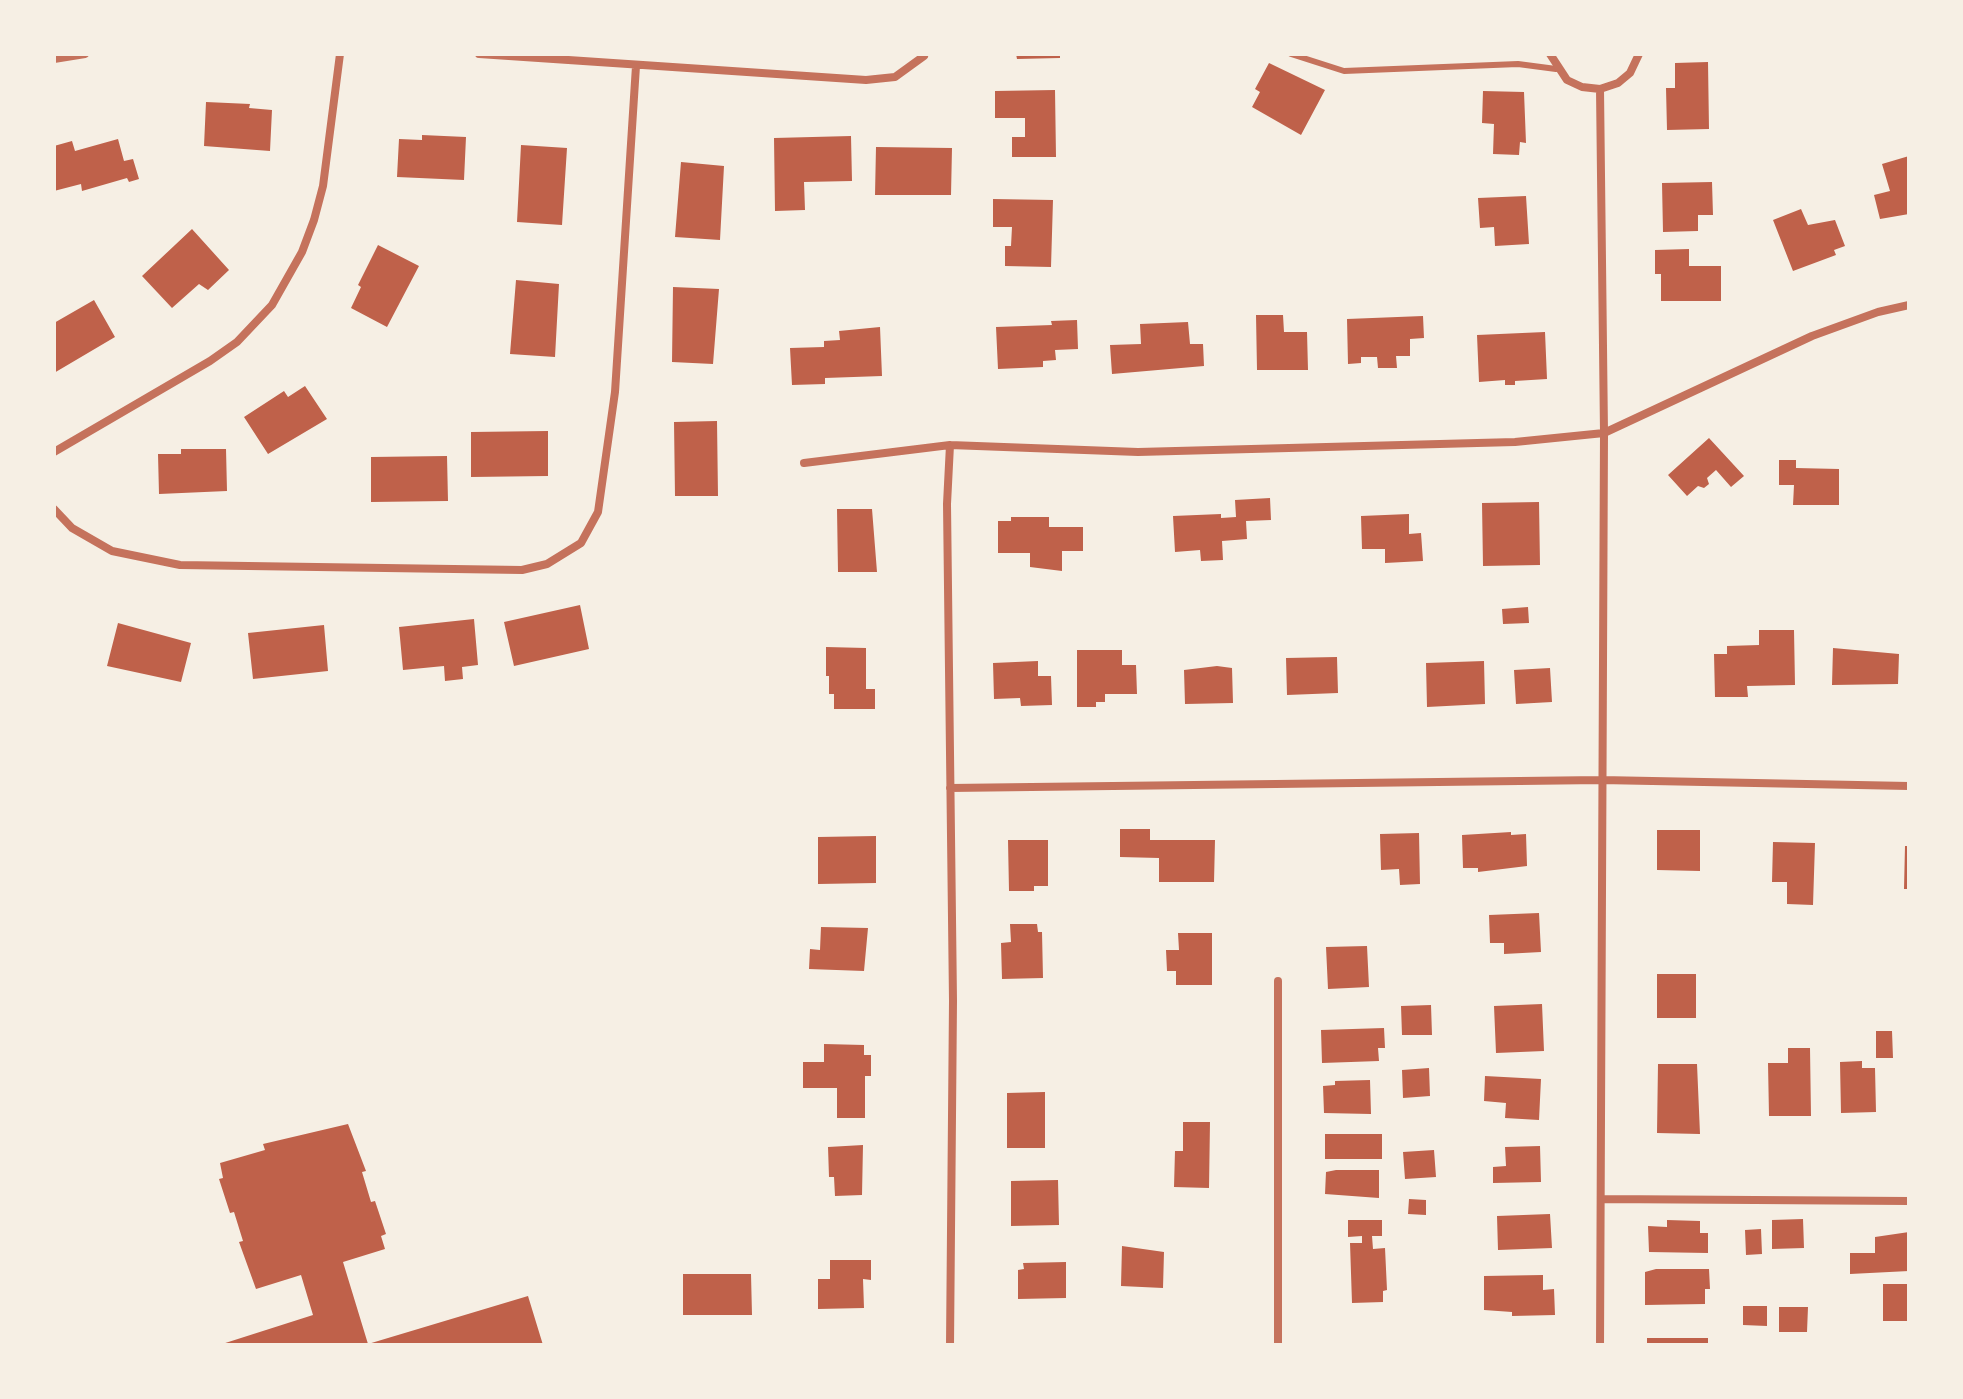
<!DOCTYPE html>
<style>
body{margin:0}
#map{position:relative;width:1963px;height:1399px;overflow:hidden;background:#f6efe4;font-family:"Zilla Slab",serif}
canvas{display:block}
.frame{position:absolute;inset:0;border:56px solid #f6efe4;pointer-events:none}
</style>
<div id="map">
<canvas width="1963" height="1399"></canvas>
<div class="frame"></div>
</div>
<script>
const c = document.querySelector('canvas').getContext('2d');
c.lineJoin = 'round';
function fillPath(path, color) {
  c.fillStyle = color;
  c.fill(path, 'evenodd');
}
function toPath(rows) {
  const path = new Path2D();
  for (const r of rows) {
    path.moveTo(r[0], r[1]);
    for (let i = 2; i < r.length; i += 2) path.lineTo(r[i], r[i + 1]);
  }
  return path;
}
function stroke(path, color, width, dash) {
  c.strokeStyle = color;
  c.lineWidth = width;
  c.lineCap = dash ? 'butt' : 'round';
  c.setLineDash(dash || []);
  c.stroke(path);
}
const building = toPath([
 [1016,54,1060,54,1060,58,1017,59],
 [1708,62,1709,129,1667,130,1666,88,1675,88,1675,63],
 [1269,63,1325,90,1301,135,1252,107,1260,92,1255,89],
 [1055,90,1056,157,1012,157,1012,137,1025,137,1025,118,995,118,995,91],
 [1483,91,1524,92,1526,143,1520,142,1519,155,1493,154,1494,124,1482,123],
 [206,102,250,104,249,108,272,110,270,151,204,146],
 [422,135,466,137,464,180,397,177,399,139,422,140],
 [851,136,852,181,804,182,805,210,775,211,774,138],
 [118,139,124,161,133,159,139,179,129,182,127,178,82,191,81,184,54,191,54,146,72,141,75,151],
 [521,145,567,148,562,225,517,222],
 [876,147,952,148,951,195,875,195],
 [1909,156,1909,214,1880,219,1874,195,1890,191,1882,164],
 [681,162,724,166,720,240,675,237],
 [1712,182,1713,215,1698,215,1698,231,1663,232,1662,183],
 [1526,196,1529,244,1495,246,1494,227,1480,228,1478,198],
 [993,199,1053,200,1051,267,1005,266,1005,246,1011,246,1012,227,993,227],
 [1801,209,1808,225,1835,220,1845,246,1834,250,1836,255,1793,271,1773,220],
 [192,229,229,270,208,290,199,284,172,308,142,276],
 [378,245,419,266,387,327,351,308,361,287,358,285],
 [1689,249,1689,266,1721,266,1721,301,1661,301,1661,274,1655,274,1655,250],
 [516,280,559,284,555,357,510,354],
 [673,287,719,289,713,364,672,362],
 [94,300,115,337,54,373,54,323],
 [1256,315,1283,315,1284,332,1307,332,1308,370,1257,370],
 [1423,316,1424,338,1410,339,1410,356,1396,356,1397,368,1378,368,1377,357,1361,357,1361,363,1348,364,1347,319],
 [1077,320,1078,349,1055,350,1056,360,1043,361,1043,367,998,369,996,327,1052,325,1051,321],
 [1188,322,1190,344,1203,344,1204,366,1112,374,1110,345,1141,344,1140,324],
 [880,327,882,376,825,378,825,384,792,385,790,348,824,347,824,341,840,340,839,331],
 [1545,332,1547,379,1515,381,1515,385,1505,385,1505,380,1479,382,1477,335],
 [305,386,327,419,268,454,244,417,284,391,288,397],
 [717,421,718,496,675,496,674,422],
 [548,431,548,476,471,477,471,432],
 [1709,438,1744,476,1731,487,1716,470,1707,478,1709,484,1704,488,1698,486,1687,496,1668,475],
 [181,449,226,449,227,491,159,494,158,454,181,454],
 [447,456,448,501,371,502,371,457],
 [1779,460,1796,460,1796,468,1839,469,1839,505,1793,505,1794,485,1779,485],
 [1270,498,1271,520,1246,521,1247,539,1222,541,1223,560,1201,561,1200,550,1175,552,1173,516,1221,514,1221,518,1236,517,1235,500],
 [1539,502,1540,565,1483,566,1482,503],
 [837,509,872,509,877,572,838,572],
 [1409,514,1409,534,1421,533,1423,561,1385,563,1385,549,1362,549,1361,516],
 [1011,517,1049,517,1049,527,1083,527,1083,551,1062,551,1062,571,1030,567,1030,553,998,553,998,521,1011,521],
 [580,605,589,649,514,666,504,622],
 [1528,607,1529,623,1503,624,1502,609],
 [474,619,478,665,462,667,463,679,445,681,444,666,403,670,399,627],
 [118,623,191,643,181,682,107,666],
 [324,625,328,671,253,679,248,633],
 [1759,630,1794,630,1795,685,1747,686,1748,697,1715,697,1714,654,1727,654,1727,646,1759,645],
 [826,647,866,648,866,689,875,689,875,709,834,709,834,694,829,694,829,676,826,676],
 [1833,648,1899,654,1898,684,1832,685],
 [1077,650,1122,650,1122,665,1136,665,1137,694,1105,694,1105,702,1096,702,1096,707,1077,707],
 [1337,657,1338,693,1287,695,1286,658],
 [1038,661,1038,676,1051,676,1052,705,1021,706,1020,698,994,699,993,663],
 [1484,661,1485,704,1427,707,1426,663],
 [1217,666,1232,668,1233,703,1185,704,1184,670],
 [1550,668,1552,702,1516,704,1514,670],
 [1120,829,1150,829,1150,840,1215,840,1214,882,1159,882,1159,858,1120,857],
 [1657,830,1700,830,1700,871,1657,870],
 [1511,832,1511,835,1526,834,1527,866,1478,872,1478,868,1463,868,1462,835],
 [1419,833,1420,884,1400,885,1399,869,1381,870,1380,834],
 [876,836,876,883,818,884,818,837],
 [1008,840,1048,840,1048,886,1034,886,1034,891,1009,891],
 [1773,842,1815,843,1813,905,1787,904,1787,882,1772,882],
 [1905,846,1909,846,1909,889,1904,889],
 [1539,913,1541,952,1504,954,1504,943,1490,943,1489,915],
 [1010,924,1037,924,1038,932,1042,932,1043,978,1002,979,1001,943,1011,942],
 [821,927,868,928,864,971,809,969,810,949,820,950],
 [1178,933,1212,933,1212,985,1176,985,1176,971,1167,971,1166,950,1179,950],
 [1367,946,1369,987,1328,989,1326,947],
 [1657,974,1696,974,1696,1018,1657,1018],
 [1542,1004,1544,1051,1496,1053,1494,1006],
 [1431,1005,1432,1035,1402,1035,1401,1006],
 [1384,1028,1385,1048,1378,1048,1379,1061,1322,1063,1321,1030],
 [1876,1031,1892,1031,1893,1058,1876,1058],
 [824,1044,864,1045,864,1055,871,1055,871,1076,865,1076,865,1118,837,1118,837,1088,803,1088,803,1062,824,1062],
 [1788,1048,1810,1048,1811,1116,1769,1116,1768,1063,1788,1063],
 [1862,1061,1862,1068,1875,1068,1876,1112,1841,1113,1840,1062],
 [1658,1064,1697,1064,1700,1134,1657,1133],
 [1429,1068,1430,1096,1403,1098,1402,1070],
 [1485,1076,1541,1079,1539,1120,1505,1118,1506,1103,1484,1101],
 [1370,1080,1371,1114,1324,1113,1323,1086,1335,1085,1335,1081],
 [1045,1092,1045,1148,1007,1148,1007,1093],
 [1183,1122,1210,1122,1209,1188,1174,1187,1175,1151,1183,1151],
 [348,1124,366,1171,362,1172,371,1202,375,1201,386,1234,381,1236,385,1249,343,1262,368,1344,528,1296,543,1345,219,1345,313,1315,301,1275,256,1289,239,1242,243,1241,234,1212,230,1213,219,1179,223,1178,220,1163,265,1150,263,1144],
 [1325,1134,1382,1134,1382,1159,1325,1159],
 [863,1145,862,1195,835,1196,834,1177,829,1177,828,1147],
 [1540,1146,1541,1182,1493,1183,1493,1167,1506,1166,1505,1147],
 [1434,1150,1436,1177,1405,1179,1403,1152],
 [1336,1170,1379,1170,1379,1198,1325,1194,1326,1172],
 [1058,1180,1059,1225,1011,1226,1011,1181],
 [1409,1199,1426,1200,1426,1215,1408,1214],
 [1550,1214,1552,1248,1498,1250,1497,1216],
 [1803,1219,1804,1248,1772,1249,1772,1220],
 [1348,1220,1382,1220,1382,1236,1372,1236,1373,1249,1385,1248,1387,1290,1383,1291,1383,1302,1352,1303,1350,1243,1362,1243,1362,1236,1348,1237],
 [1667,1220,1700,1221,1700,1233,1708,1233,1708,1253,1649,1252,1648,1226,1667,1227],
 [1761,1229,1762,1254,1746,1255,1745,1230],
 [1909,1232,1909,1271,1850,1274,1850,1253,1875,1253,1875,1237],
 [1122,1246,1164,1252,1163,1288,1121,1286],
 [830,1260,871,1260,871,1280,863,1279,864,1308,818,1309,818,1279,830,1279],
 [1066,1262,1066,1298,1018,1299,1018,1270,1024,1269,1023,1263],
 [1656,1269,1709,1269,1710,1289,1705,1289,1705,1304,1645,1305,1645,1272],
 [683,1274,751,1274,752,1315,683,1315],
 [1543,1275,1543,1290,1554,1289,1555,1315,1512,1316,1512,1312,1484,1310,1484,1276],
 [1883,1284,1909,1284,1909,1321,1883,1321],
 [1743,1306,1767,1306,1767,1326,1743,1325],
 [1779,1307,1808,1307,1807,1332,1779,1332],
 [1647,1338,1708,1338,1708,1345,1647,1345]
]);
const service = toPath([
 [1291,54,1344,71,1518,64,1556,69]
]);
const minor = toPath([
 [479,54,866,80,895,77,924,56],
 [1550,54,1567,80,1582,87,1600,89,1618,83,1630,73,1639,54],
 [54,59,85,54],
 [54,452,210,361,237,342,272,305,302,252,314,220,323,186,340,54],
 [804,463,950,445,1138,452,1515,442,1604,433,1812,336,1878,312,1909,305],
 [54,509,72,528,112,551,180,565,522,570,547,564,581,543,598,512,615,392,636,66],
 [950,788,1601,780,1909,786],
 [1278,981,1278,1345],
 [1601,1199,1909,1201],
 [950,1345,953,1001,947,504,950,445],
 [1600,1345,1604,433,1600,89]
]);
fillPath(building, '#bf614a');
stroke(service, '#c5725c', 6);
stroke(minor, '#c5725c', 8);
</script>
